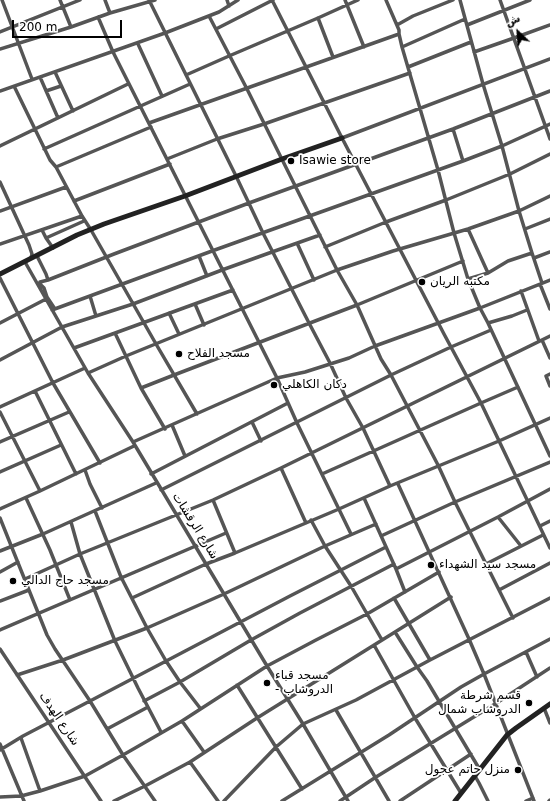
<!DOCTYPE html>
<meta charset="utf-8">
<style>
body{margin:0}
#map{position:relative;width:550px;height:801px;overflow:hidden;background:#fff;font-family:"DejaVu Sans","Noto Sans Arabic",sans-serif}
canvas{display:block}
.north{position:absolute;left:498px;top:12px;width:40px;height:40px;-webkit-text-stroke:3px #fff;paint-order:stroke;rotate:335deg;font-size:11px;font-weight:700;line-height:16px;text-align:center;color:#000}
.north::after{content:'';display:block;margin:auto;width:14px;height:18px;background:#000;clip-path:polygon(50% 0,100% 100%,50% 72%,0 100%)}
.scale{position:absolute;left:12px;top:20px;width:110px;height:18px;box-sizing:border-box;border:2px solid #000;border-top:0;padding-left:5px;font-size:12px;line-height:14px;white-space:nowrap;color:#000;-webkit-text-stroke:3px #fff;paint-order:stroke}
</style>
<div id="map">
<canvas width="550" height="801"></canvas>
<div class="north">ش</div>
<div class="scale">200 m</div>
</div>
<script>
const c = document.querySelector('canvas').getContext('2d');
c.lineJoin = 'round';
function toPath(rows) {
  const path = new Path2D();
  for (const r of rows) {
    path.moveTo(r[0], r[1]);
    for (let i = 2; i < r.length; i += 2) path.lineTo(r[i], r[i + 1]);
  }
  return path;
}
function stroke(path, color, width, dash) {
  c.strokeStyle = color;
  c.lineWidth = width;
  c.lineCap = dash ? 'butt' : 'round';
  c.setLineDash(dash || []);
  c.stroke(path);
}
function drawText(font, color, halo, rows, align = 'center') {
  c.font = font + ' "DejaVu Sans","Noto Sans Arabic",sans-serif';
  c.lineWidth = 3.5;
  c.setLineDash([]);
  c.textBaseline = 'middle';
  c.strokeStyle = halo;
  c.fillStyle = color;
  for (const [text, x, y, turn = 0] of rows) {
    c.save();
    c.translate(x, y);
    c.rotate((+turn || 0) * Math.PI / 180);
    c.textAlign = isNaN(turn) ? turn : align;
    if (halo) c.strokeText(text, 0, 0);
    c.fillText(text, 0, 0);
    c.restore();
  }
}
const street = toPath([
 [2,0,32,79],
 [60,0,71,27],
 [105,0,110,13],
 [149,0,236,176,263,233,309,323,330,363,346,398,363,428,390,486],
 [227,0,229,6],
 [272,0,342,138,444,334,481,403,550,548],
 [345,0,364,47],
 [386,0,399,30,399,34,402,47,438,170,454,233,468,279,480,308,488,323,550,456],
 [460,0,483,84,502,146,519,211,532,253,542,283],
 [500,0,550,139],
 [209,16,247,89,337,270,357,305,381,359,391,375,438,465,455,502,513,618],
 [98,17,113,52,277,378,297,423,351,534],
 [318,18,333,57],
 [397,25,413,16,453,0],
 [467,25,530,0],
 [216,29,273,0],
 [0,32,80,0],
 [138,44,162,96],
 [402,47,465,19],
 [0,49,71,27,110,13,155,0],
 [474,52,514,38,550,25],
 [408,67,471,42],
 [55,72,73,111],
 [186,75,229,56,318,18,358,0],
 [40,77,58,118],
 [14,86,50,160,56,167,82,216,91,230,156,344,197,414],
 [0,91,165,33,219,12,238,0],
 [46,91,61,86],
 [149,123,399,34],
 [453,129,463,161],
 [342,138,550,59],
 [0,146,128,84],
 [44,149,190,84],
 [167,159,217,139,264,124,410,73],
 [56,167,151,127],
 [0,182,29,245,32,254,31,258],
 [74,201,170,164],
 [0,211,66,187],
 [468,229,488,273],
 [525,229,550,219],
 [42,230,46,238,53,248],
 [46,238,84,221],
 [297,243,314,280],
 [0,244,82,216],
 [325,247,386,222,446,200,510,174,550,154],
 [37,256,46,274,48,280,40,282,41,285,44,288,47,297,55,309],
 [199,256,207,276],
 [534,258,550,252],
 [25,262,88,373,133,442,267,666,303,724,348,801],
 [0,278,53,383,100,463],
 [468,279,488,273,508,261,532,253],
 [48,280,114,254,249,203,453,129,550,91],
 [540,284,550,309],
 [521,291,539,341],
 [90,296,96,316],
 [195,304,204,325],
 [52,310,212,251,463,161,502,146,550,124],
 [169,313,179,334],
 [0,323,46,299],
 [488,323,512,316,527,310],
 [115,333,141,388,165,429],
 [542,340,550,358],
 [74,348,233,290],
 [0,360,62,327,133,304,222,270,272,252,320,235],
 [88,373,126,356,337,270,393,251,468,229,519,211,550,196],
 [550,374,546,376,550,386],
 [141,388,174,375,357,305,463,261],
 [35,391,76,474],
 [0,407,85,368],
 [0,412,40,491],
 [252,422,261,441],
 [172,425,185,456],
 [0,442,69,412],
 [133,442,277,378,305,372,349,358,375,346,480,308,550,280],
 [281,468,306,523],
 [85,470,90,484,102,508],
 [0,472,61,445],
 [151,474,288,403],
 [322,474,481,403,518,387],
 [398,484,469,639,484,674,534,801],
 [161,490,391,375,451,347,491,330],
 [26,498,50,550,70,600],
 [364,498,396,569,405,592],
 [213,500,235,553],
 [0,509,40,491,134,446],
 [95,511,121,577,147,628,166,661,180,682,200,708],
 [498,517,521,546],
 [0,518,47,635,55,649,90,701,123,755,155,801],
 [311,520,325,546,351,586,382,640],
 [71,522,80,554,115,641,138,688,161,732],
 [540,526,550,521],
 [381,536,455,502,550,462],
 [0,551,43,534,156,483],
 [486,564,543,535],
 [396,569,498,517,550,489],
 [0,572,18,562],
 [25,579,80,554,213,500,281,468,550,336],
 [499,590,550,563],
 [132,598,206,564,235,553,339,509,390,486,499,441,550,418],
 [394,598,430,660],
 [0,601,29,590],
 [0,630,226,533],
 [395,632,417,667,427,681,480,770],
 [374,645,415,718,461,793],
 [0,649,101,801],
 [526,652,537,677],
 [17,675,63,660,147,628,224,594,325,546,376,524],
 [237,685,302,789],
 [144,701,180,682,251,640,300,613,394,564],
 [544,708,550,723],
 [336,710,389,801],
 [182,721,204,752],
 [107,729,148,707],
 [21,738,40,791],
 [0,744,24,801],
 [0,750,23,736,90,701,290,596,386,547],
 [190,762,218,801],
 [475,776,479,783,488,801],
 [0,797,21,796,40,791,85,776,123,755,182,721,267,666,316,640,367,614,439,572],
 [114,801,145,786,190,762,257,718,395,632,451,597],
 [224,801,276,747,303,724,356,700,430,660,550,598],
 [282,801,389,735,461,687,484,674,550,639],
 [340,801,376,777,495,704,550,668],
 [400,801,471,754],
 [526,801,533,798],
 [549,801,550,800]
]);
const secondary = toPath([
 [0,274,77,235,104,224,185,196,282,159,342,138],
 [455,801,507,735,516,728,550,704]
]);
const markers = [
 [291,161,4,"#000"],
 [422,282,4,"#000"],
 [179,354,4,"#000"],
 [274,385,4,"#000"],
 [431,565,4,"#000"],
 [13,581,4,"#000"],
 [267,683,4,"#000"],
 [529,703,4,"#000"],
 [518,770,4,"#000"]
];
const poiNames = [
 ["Isawie store",299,161],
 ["مكتبه الريان",430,282],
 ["مسجد الفلاح",187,354],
 ["دكان الكاهلي",282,385],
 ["مسجد سيد الشهداء",439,565],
 ["مسجد حاج الدالي",21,581],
 ["مسجد قباء",275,676],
 ["- الدروشاب",275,690],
 ["قسم شرطة",521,696,"right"],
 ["الدروشاب شمال",521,710,"right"],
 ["منزل حاتم عجول",510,770,"right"]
];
const streetNames = [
 ["شارع الرقشات",195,526,58],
 ["شارع الهدف",59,719,56]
];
stroke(street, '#555', 3.5);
stroke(secondary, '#222', 5);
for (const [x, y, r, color] of markers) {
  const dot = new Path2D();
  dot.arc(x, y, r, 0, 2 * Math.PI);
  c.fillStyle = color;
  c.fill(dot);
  stroke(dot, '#fff', 1.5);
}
drawText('12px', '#000', '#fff', poiNames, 'left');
drawText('12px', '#000', '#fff', streetNames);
</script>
